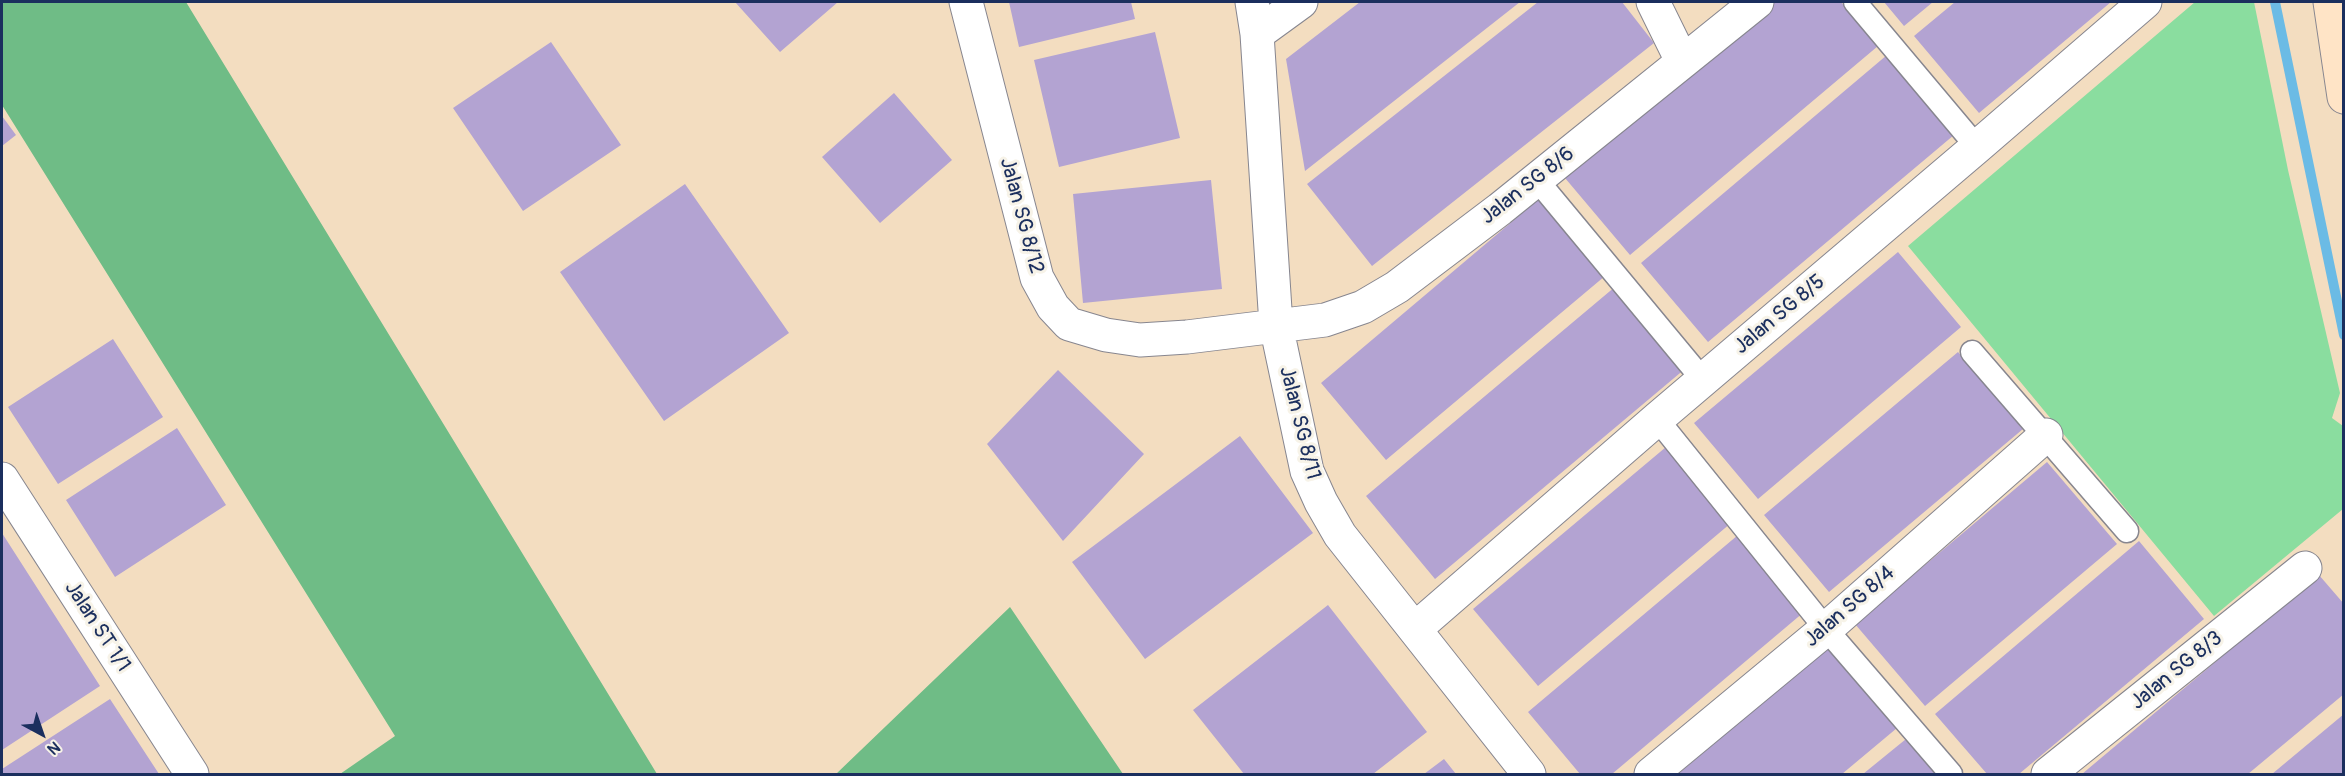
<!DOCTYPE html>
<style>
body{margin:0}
#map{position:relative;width:2345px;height:776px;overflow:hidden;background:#f3ddc0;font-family:Pangolin,sans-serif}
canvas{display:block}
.frame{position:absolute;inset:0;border:3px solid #1b2f5e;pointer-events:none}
.north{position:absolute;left:12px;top:704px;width:60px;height:60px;-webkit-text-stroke:4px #f7f3e8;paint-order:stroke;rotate:140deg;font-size:16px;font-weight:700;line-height:24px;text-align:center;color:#1b2f5e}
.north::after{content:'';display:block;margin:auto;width:21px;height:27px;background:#1b2f5e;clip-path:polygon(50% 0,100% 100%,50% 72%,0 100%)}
</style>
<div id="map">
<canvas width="2345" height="776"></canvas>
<div class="frame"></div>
<div class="north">N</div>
</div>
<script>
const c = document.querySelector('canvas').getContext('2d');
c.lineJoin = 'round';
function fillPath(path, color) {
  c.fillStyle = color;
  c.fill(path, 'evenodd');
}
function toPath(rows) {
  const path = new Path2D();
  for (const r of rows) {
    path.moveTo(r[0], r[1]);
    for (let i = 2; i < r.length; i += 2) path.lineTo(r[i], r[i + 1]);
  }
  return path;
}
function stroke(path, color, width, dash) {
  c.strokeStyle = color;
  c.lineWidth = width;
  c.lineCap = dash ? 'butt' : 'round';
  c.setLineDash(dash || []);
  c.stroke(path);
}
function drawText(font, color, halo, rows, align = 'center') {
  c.font = font + ' Pangolin,sans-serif';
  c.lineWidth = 6;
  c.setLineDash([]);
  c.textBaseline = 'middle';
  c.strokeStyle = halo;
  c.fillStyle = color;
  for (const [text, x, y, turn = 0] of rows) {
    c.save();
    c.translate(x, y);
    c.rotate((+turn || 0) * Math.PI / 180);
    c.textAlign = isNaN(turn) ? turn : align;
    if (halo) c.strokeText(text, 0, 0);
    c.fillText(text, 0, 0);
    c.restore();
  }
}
const green = toPath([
 [2195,2,2254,2,2288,170,2340,393,2332,418,2343,426,2343,509,2214,616,1908,246]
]);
const forest = toPath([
 [2,2,186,2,657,774,340,774,395,736,2,105],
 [1010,607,1123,774,836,774]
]);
const stream = toPath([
 [2275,2,2344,335]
]);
const building = toPath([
 [735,2,838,2,780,52],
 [1009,2,1131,2,1135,19,1019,47],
 [1360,2,1520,2,1305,171,1286,59],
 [1538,2,1622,2,1654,43,1372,266,1307,184],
 [1774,2,1841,2,1878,46,1630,255,1565,178],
 [1884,2,1933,2,1904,26],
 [1955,2,2111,2,1979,113,1914,36],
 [1155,32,1180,138,1059,167,1034,60],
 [551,42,621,145,523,211,453,108],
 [1887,55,1954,135,1708,342,1641,263],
 [894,93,952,160,880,223,822,157],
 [2,116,16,135,2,146],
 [1211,180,1222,289,1083,303,1073,194],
 [685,184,789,333,664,421,560,272],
 [1540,198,1605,276,1386,460,1321,383],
 [1898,252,1961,327,1758,499,1694,423],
 [1616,286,1686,368,1435,579,1366,496],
 [113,339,163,417,58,484,8,407],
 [1958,352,2023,429,1829,592,1764,515],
 [1058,370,1144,454,1063,541,987,444],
 [177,428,226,505,115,577,66,500],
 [1240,436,1313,533,1145,659,1072,562],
 [1666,447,1731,523,1538,686,1473,609],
 [2047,462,2117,544,1925,706,1855,624],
 [2,533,100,686,2,750],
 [1738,535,1804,612,1612,774,1580,774,1528,712],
 [2139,541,2204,619,2019,774,1987,774,1935,714],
 [2319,575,2344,604,2344,694,2248,774,2082,774],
 [1328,605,1427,732,1373,774,1244,774,1193,710],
 [1829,647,1897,728,1842,774,1678,774],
 [110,699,159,774,2,774,2,769],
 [2344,714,2344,774,2272,774],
 [1906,739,1937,774,1863,774],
 [1444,759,1456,774,1424,774]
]);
const lane = toPath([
 [1855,2,1977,147],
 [1537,180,1703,380],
 [1972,352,2127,531],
 [1657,419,1826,629,1951,774]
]);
const street = toPath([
 [966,2,1037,278,1053,307,1069,324,1106,335,1140,340,1187,337,1325,320,1363,307,1397,287,1500,209,1757,2],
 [1252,2,1257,34,1276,325,1307,471,1321,502,1340,535,1529,774],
 [1653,2,1682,61],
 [1257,34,1301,2],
 [2,479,192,774],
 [1415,629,1657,419,1977,147,2145,2],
 [1651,774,1826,629,2046,435],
 [2048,774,2305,568]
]);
const secondary = toPath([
 [2330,2,2344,97]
]);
const streetNames = [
 ["Jalan SG 8/6",1528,186,-38],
 ["Jalan SG 8/12",1021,216,75],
 ["Jalan SG 8/5",1780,315,-40],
 ["Jalan SG 8/11",1299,423,76],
 ["Jalan SG 8/4",1850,607,-41],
 ["Jalan ST 1/1",97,627,57],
 ["Jalan SG 8/3",2177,671,-39]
];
fillPath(green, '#8add9f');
fillPath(forest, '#6fbc86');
stroke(stream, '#6bbbe5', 10);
fillPath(building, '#b3a3d2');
stroke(lane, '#87868f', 25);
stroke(street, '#87868f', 35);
stroke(secondary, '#87868f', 35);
stroke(lane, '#fff', 22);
stroke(street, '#fff', 33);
stroke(secondary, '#ffe4c6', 33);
drawText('21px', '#1b2f5e', '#f7f3e8', streetNames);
</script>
